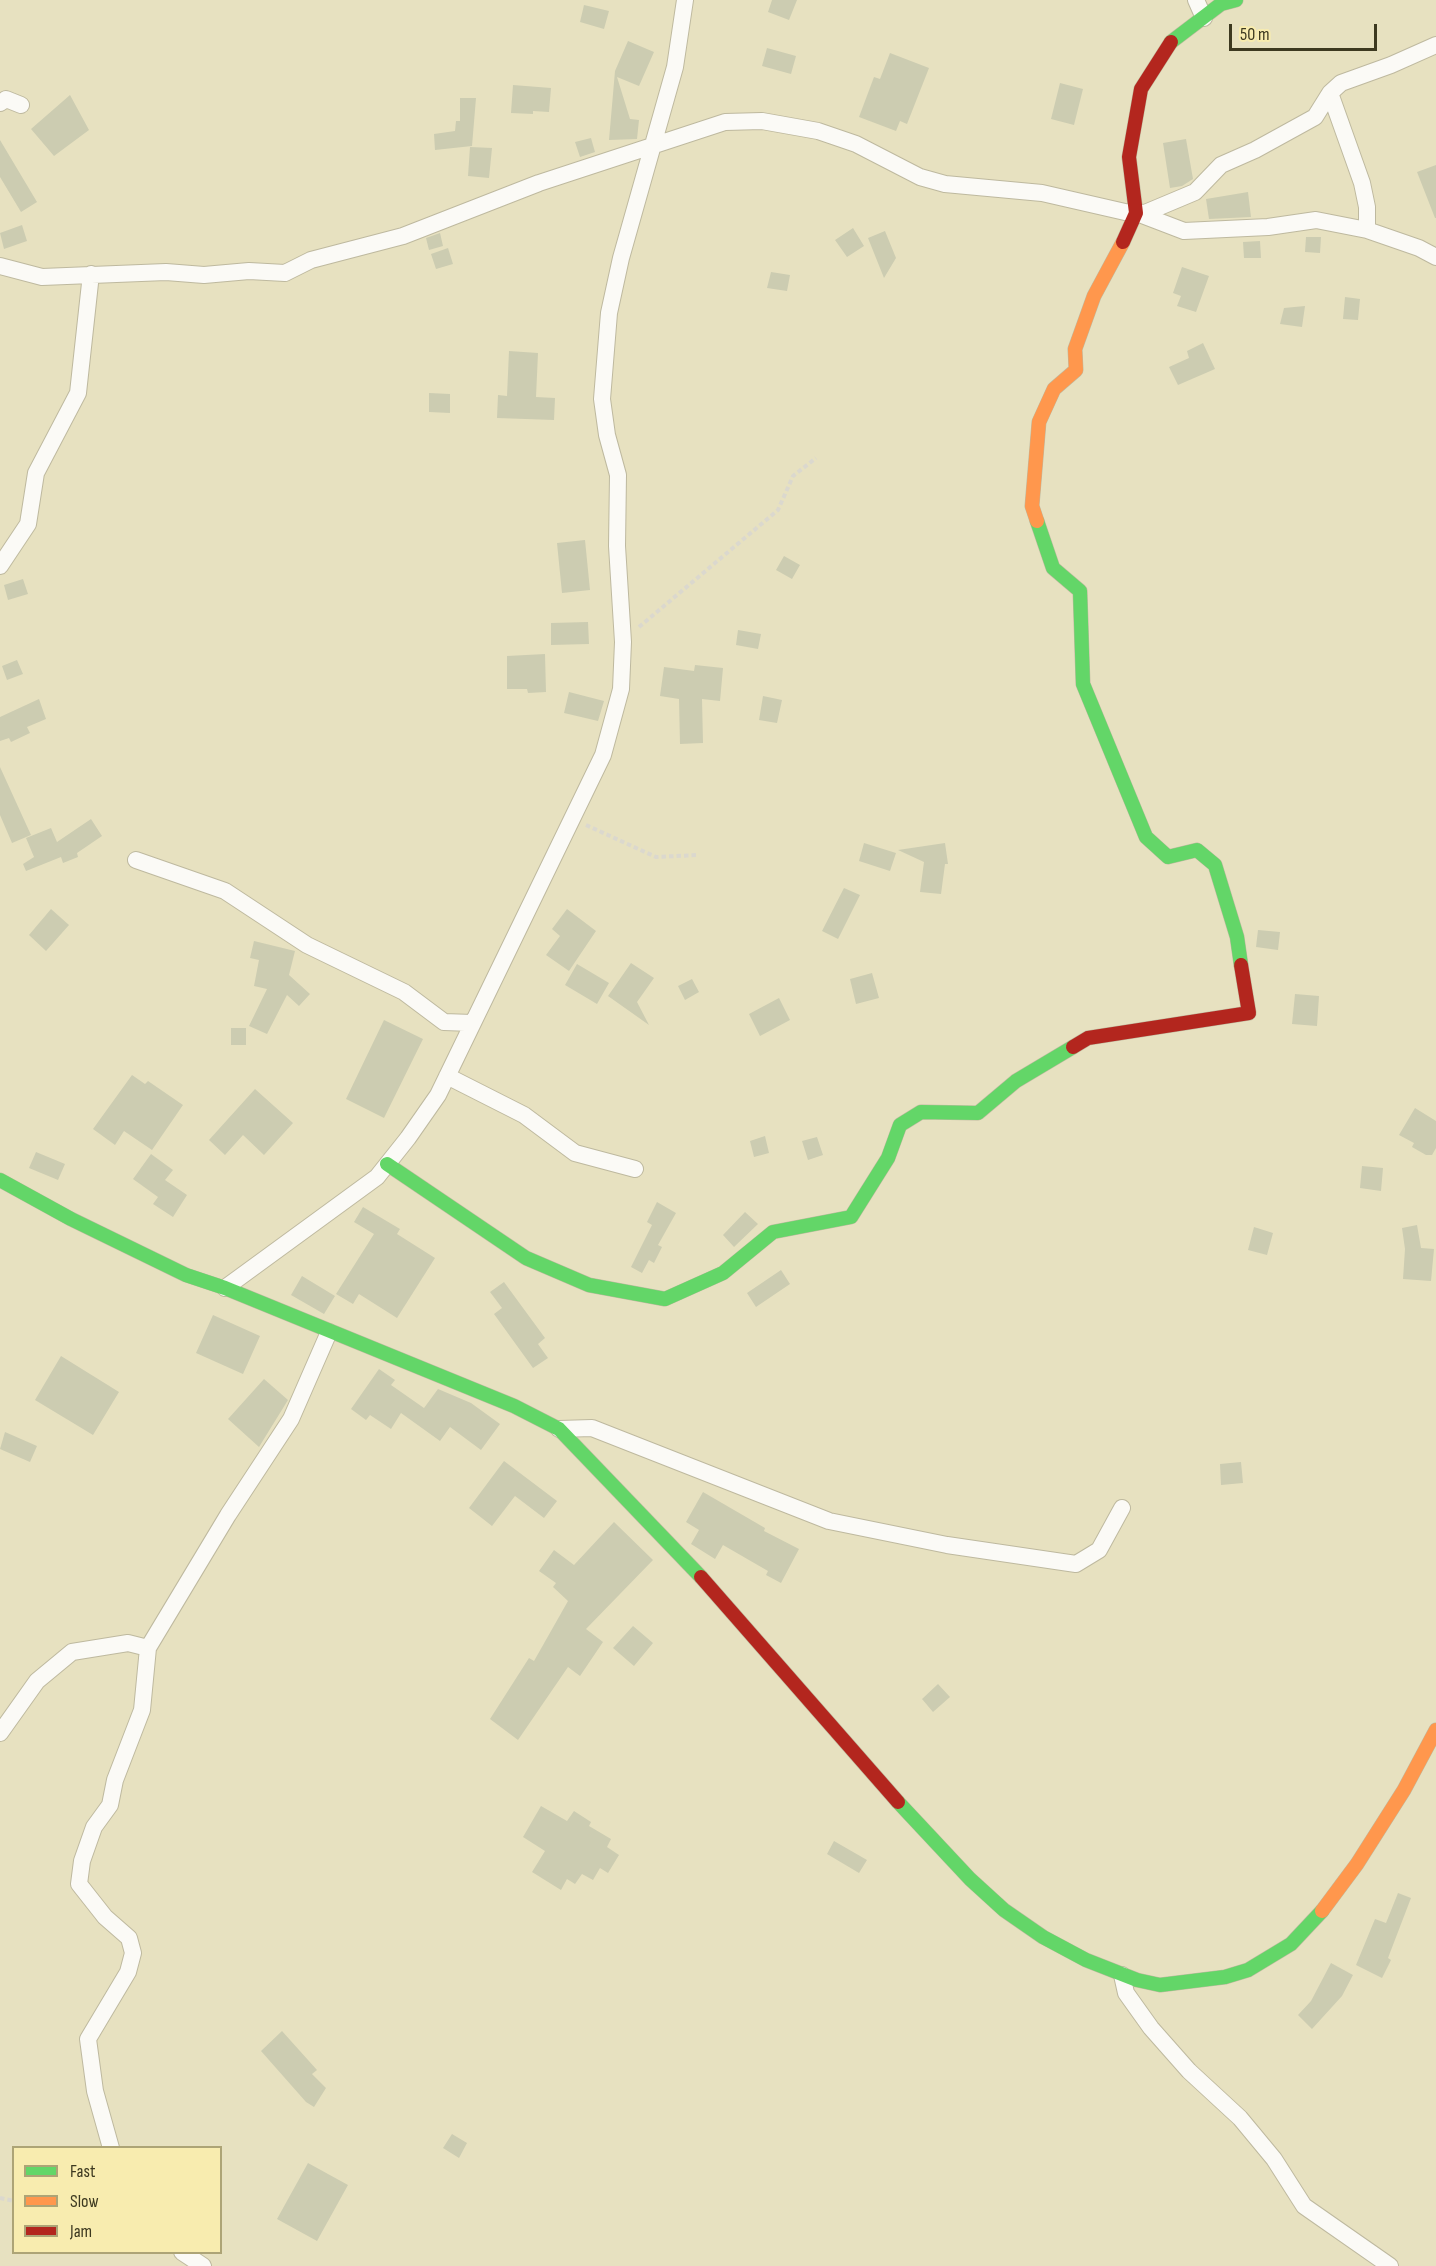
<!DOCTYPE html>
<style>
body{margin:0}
#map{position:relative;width:1436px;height:2266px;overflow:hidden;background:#e7e1c0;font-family:"Sofia Sans Condensed",sans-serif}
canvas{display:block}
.legend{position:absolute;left:12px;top:2146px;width:210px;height:108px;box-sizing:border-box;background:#f8ecaf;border:2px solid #ada476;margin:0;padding:8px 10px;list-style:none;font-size:18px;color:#3d3920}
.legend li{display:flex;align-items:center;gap:12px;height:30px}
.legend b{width:30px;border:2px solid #ada476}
.scale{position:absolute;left:1229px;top:24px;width:148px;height:27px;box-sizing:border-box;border:3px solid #3d3920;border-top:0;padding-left:8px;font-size:18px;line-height:21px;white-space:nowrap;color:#3d3920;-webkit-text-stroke:4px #f8ecaf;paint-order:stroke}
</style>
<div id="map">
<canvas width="1436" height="2266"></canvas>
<ul class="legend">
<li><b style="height:8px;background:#63d668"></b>Fast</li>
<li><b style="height:8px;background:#ff974d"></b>Slow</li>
<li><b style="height:8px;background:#b3261e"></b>Jam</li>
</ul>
<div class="scale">50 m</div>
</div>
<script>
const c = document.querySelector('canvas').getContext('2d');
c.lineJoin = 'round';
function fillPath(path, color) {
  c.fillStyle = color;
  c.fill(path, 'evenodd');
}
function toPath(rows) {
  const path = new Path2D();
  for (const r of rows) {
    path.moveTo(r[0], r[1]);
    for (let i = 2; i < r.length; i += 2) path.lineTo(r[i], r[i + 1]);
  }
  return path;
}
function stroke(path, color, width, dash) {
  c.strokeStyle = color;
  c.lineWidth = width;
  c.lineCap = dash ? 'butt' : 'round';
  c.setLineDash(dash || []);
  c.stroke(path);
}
const building = toPath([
 [772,0,797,0,789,20,768,12],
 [584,5,609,11,604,29,580,22],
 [628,41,654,52,639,86,617,77,630,119,639,120,637,139,609,140,615,71],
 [767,48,796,56,791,74,762,66],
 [890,53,929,68,907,124,900,121,896,131,859,117,874,77,880,79],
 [1060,83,1083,89,1074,125,1051,119],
 [513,85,551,88,549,112,533,111,533,114,511,113],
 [70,95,89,130,54,156,31,129],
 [460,98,476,98,472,146,435,150,434,134,455,131,456,121,460,121],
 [591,138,595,152,580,157,575,142],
 [1186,139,1193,179,1182,186,1170,188,1163,143],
 [0,140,37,202,21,212,0,177],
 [470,147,492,148,489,178,468,176],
 [1436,165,1436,218,1435,218,1417,172],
 [1248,192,1251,217,1209,219,1206,199],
 [22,225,27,241,4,249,0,233],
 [853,228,864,246,847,257,835,240],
 [885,231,896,258,884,278,868,238],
 [440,233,443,246,429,250,426,238],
 [1306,237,1321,237,1320,253,1305,252],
 [1260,241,1261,258,1244,258,1243,242],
 [448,248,453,264,436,269,431,254],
 [1182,267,1209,276,1196,312,1177,306,1181,296,1173,293],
 [771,272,790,275,787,291,767,288],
 [1345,297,1360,299,1358,320,1343,319],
 [1305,306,1302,327,1280,324,1284,308],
 [1203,343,1215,369,1178,385,1169,367,1189,358,1187,351],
 [509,351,538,353,536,397,555,398,554,420,497,418,498,395,507,396],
 [429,393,450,394,450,413,429,412],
 [585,540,590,590,562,593,557,543],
 [784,556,800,565,792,579,776,570],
 [23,579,28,594,8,600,4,585],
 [588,622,589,644,551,645,551,623],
 [738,630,761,634,758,649,736,645],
 [545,654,546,692,528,693,527,689,507,689,507,656],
 [17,660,23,674,7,680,2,666],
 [695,665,723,668,720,701,702,699,703,743,680,744,679,699,660,696,664,667,694,671],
 [569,692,604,701,598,721,564,713],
 [763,696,782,700,777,723,759,720],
 [39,699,46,719,27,727,30,733,11,742,9,738,0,741,0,717],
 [0,767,31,835,12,843,0,815],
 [91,819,102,836,77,853,78,857,63,863,61,857,26,871,23,864,34,857,26,838,51,828,57,842],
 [864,843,896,853,890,871,859,861],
 [945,843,948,864,945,864,941,894,920,892,924,862,898,850],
 [844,888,860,895,838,939,822,931],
 [51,909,69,925,46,951,29,935],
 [567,909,596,931,569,971,546,955,560,936,552,929],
 [1258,930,1280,932,1278,950,1256,947],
 [254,941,295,951,289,975,310,994,299,1006,287,995,267,1034,249,1026,267,989,254,986,259,960,250,958],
 [631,963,654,978,637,1002,649,1025,608,996],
 [577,964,609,983,597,1004,565,985],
 [872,973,879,998,856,1004,850,979],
 [692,979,699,992,685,1000,678,986],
 [1295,994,1319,996,1317,1026,1292,1024],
 [779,998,790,1020,760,1036,749,1014],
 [384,1020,423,1039,384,1118,346,1099],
 [231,1028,246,1028,246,1045,231,1045],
 [132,1075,145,1084,148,1081,183,1105,152,1150,124,1131,115,1145,93,1129],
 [255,1089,293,1123,264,1155,243,1135,225,1155,209,1140],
 [1415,1108,1436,1121,1436,1148,1432,1155,1426,1155,1412,1147,1414,1143,1399,1135],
 [765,1136,769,1153,754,1157,750,1141],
 [817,1137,823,1155,808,1160,802,1141],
 [36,1152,65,1164,58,1180,29,1168],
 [151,1154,173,1170,165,1180,187,1195,173,1217,153,1204,158,1197,133,1179],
 [1362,1166,1383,1168,1381,1191,1360,1188],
 [657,1202,676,1213,658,1245,662,1247,654,1263,649,1260,642,1273,631,1267,652,1225,647,1222],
 [363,1207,400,1229,397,1234,435,1258,397,1318,359,1294,353,1304,336,1294,374,1234,354,1222],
 [745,1212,758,1224,734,1247,723,1235],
 [1417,1225,1421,1248,1434,1249,1431,1281,1403,1279,1405,1249,1402,1228],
 [1254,1227,1273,1233,1267,1255,1248,1250],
 [781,1270,790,1284,756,1307,747,1293],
 [302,1276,335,1296,324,1314,291,1295],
 [504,1282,545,1338,538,1344,548,1358,533,1368,494,1314,502,1308,490,1292],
 [213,1315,260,1336,243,1374,196,1353],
 [61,1356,119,1392,93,1435,35,1400],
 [379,1369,395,1380,391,1385,424,1408,438,1389,471,1403,500,1424,481,1450,450,1427,440,1441,401,1413,391,1429,370,1415,366,1420,351,1409],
 [264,1379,288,1400,259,1447,228,1419],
 [5,1432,37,1446,30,1462,0,1449],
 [504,1461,557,1501,544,1518,515,1496,492,1526,469,1508],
 [1241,1462,1243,1483,1221,1485,1220,1464],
 [703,1492,765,1528,764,1531,799,1549,781,1583,766,1575,768,1571,723,1545,715,1559,691,1544,699,1530,686,1522],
 [614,1522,653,1560,586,1629,603,1642,580,1676,568,1667,518,1740,490,1719,529,1658,534,1661,568,1601,553,1587,556,1583,539,1571,554,1550,574,1565],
 [633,1626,653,1643,634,1666,613,1648],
 [938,1684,950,1697,933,1712,922,1699],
 [541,1806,567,1821,574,1811,591,1822,589,1826,611,1839,607,1847,619,1855,608,1873,600,1868,593,1880,582,1874,575,1884,567,1879,561,1890,532,1872,545,1851,523,1837],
 [834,1841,867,1860,859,1873,827,1854],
 [1398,1893,1411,1898,1388,1958,1391,1960,1382,1978,1356,1965,1375,1919,1386,1923],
 [1331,1963,1353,1975,1342,1996,1312,2029,1298,2015,1311,2001],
 [282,2031,317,2070,312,2074,326,2088,314,2107,306,2102,261,2051],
 [452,2134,467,2143,459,2158,443,2148],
 [308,2163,348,2185,317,2241,277,2219]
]);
const path = toPath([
 [639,627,778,510,793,476,816,458],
 [586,825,656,857,697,855],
 [0,2198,14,2201]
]);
const street = toPath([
 [1196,0,1204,18],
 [1330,93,1362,183,1367,207,1367,230,1419,248,1436,257],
 [0,103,6,99,21,105],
 [1137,213,1184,231,1268,227,1316,220,1367,230],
 [0,266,42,277,166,272,204,275,249,271,285,273,311,260,403,236,539,183,725,122,762,121,818,131,856,144,920,177,945,184,1042,193,1125,212,1145,213,1195,192,1221,165,1255,150,1315,117,1330,93,1341,83,1391,65,1436,45],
 [0,566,28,524,36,473,78,393,91,274],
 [136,860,225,891,307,945,404,992,444,1022,472,1023],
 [447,1076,524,1115,575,1153,635,1169],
 [225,1288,377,1177,408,1138,438,1095,603,755,621,689,623,642,617,546,618,475,607,435,602,399,609,313,621,258,675,67,685,0],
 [559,1429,592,1428,829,1521,947,1545,1076,1564,1099,1550,1122,1508],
 [0,1733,37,1681,72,1652,128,1643,148,1648],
 [1122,1975,1126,1993,1151,2028,1189,2071,1240,2118,1274,2159,1304,2206,1390,2266],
 [111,2148,95,2091,88,2039,128,1972,133,1953,129,1938,105,1917,79,1884,82,1861,94,1827,110,1805,115,1780,142,1710,148,1648,228,1515,291,1419,329,1332],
 [182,2252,203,2266]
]);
const fast = toPath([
 [1171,42,1221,4,1236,0],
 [1037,521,1053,568,1080,591,1083,684,1146,837,1168,857,1197,850,1215,865,1237,937,1241,965],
 [387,1164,526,1258,589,1285,665,1299,723,1273,773,1232,851,1217,888,1158,900,1125,921,1112,978,1113,1016,1081,1073,1047],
 [0,1180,71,1219,186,1275,225,1288,514,1406,559,1429,701,1577],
 [898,1802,970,1879,1004,1910,1043,1937,1086,1960,1137,1980,1160,1985,1225,1977,1248,1970,1291,1944,1322,1911]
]);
const slow = toPath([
 [1037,521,1032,506,1039,422,1054,389,1076,370,1075,349,1094,296,1123,242],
 [1322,1911,1357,1864,1404,1790,1436,1730]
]);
const jam = toPath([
 [1123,242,1136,213,1129,157,1141,89,1171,42],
 [1073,1047,1088,1038,1249,1013,1241,965],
 [701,1577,898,1802]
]);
fillPath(building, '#ccccb1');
stroke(street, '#beb99f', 18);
stroke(fast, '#beb99f', 15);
stroke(slow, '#beb99f', 15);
stroke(jam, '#beb99f', 15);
stroke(path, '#dbd8ce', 4, [4.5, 3]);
stroke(street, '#fbfaf6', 16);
stroke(fast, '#63d668', 14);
stroke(slow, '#ff974d', 14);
stroke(jam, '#b3261e', 14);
</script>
